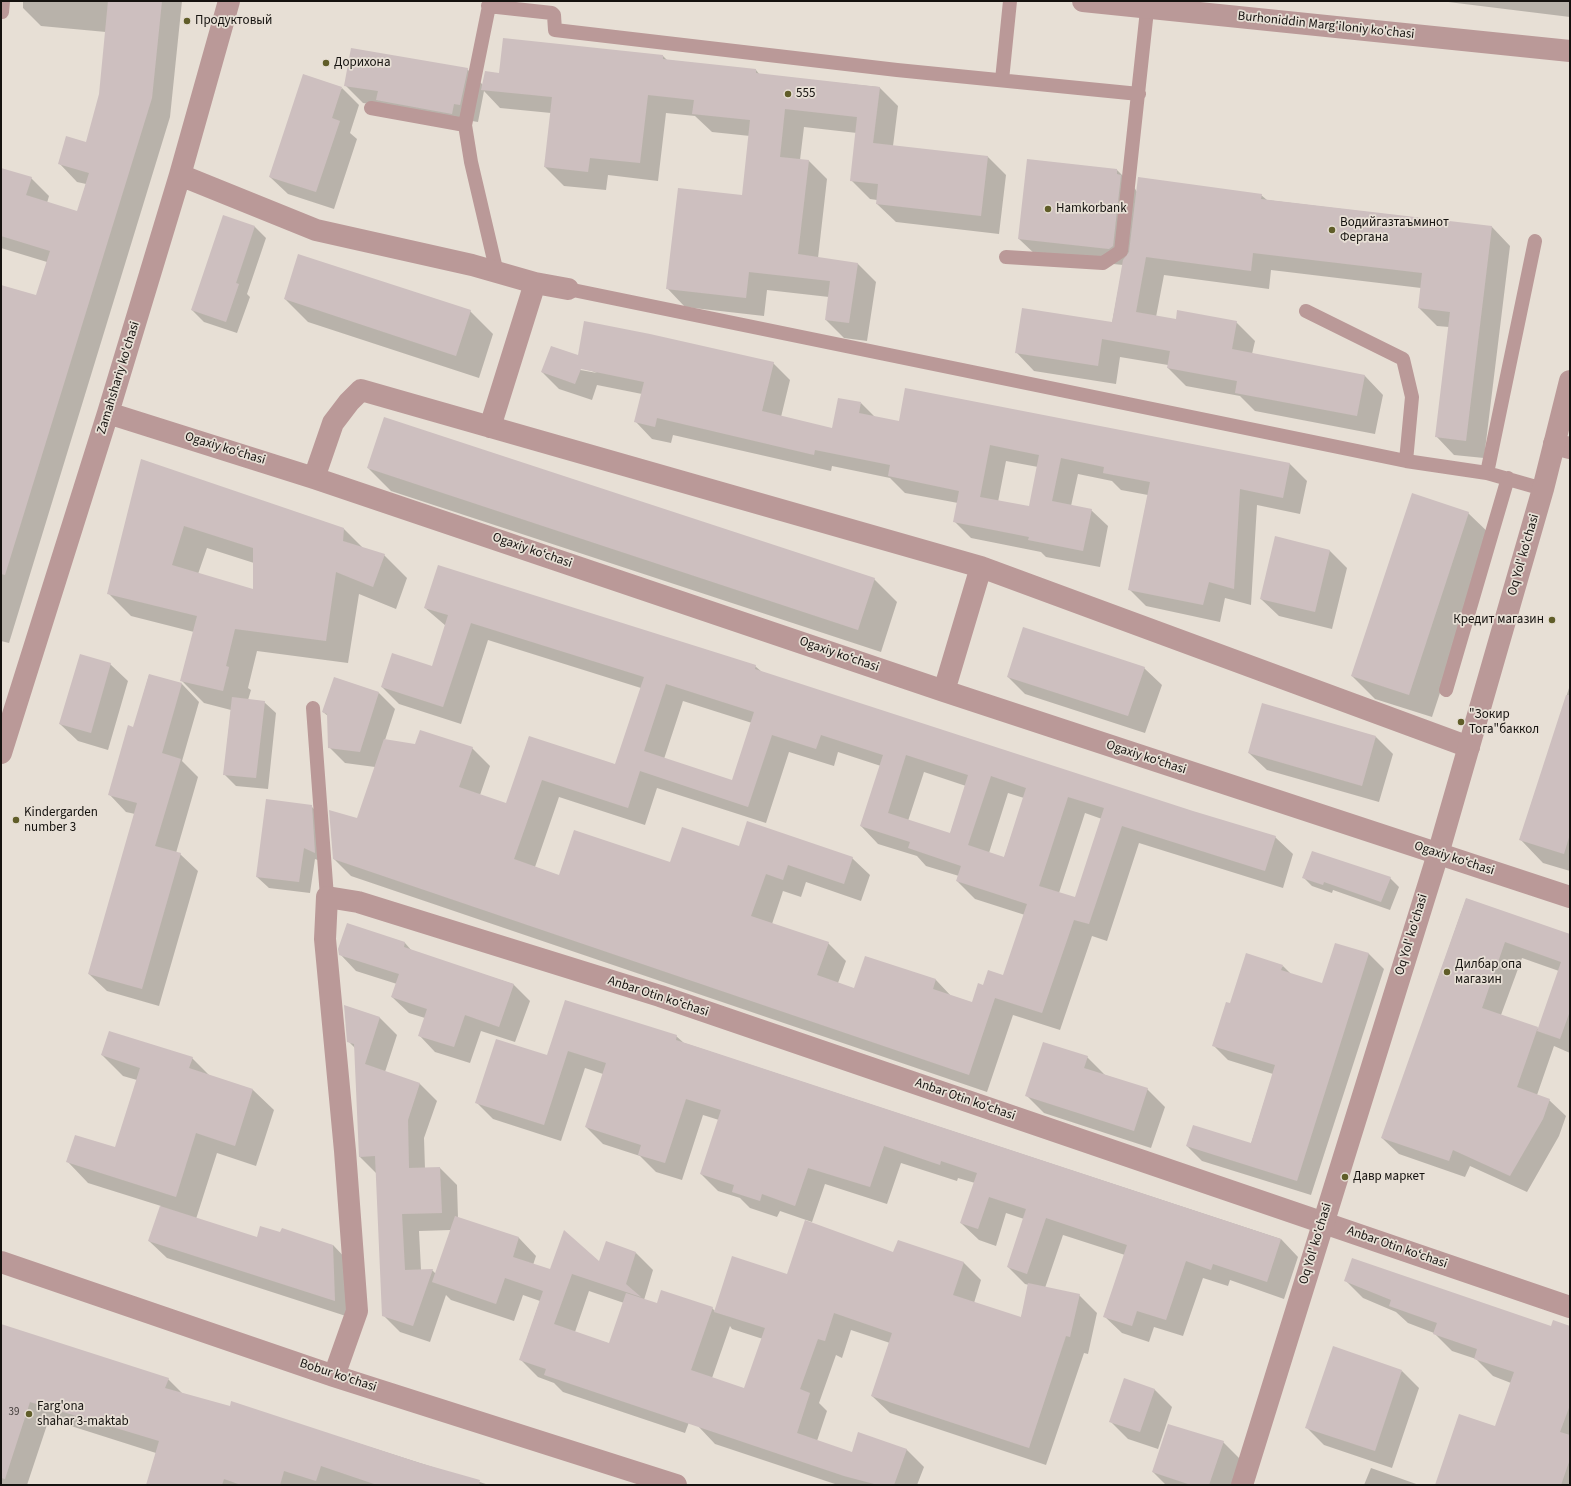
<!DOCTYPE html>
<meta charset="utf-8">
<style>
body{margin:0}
#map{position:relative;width:1571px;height:1486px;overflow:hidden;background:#e7dfd5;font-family:"Source Sans 3",sans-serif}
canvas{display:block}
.frame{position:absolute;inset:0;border:2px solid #15120f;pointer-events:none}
</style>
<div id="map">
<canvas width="1571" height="1486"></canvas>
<div class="frame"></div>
</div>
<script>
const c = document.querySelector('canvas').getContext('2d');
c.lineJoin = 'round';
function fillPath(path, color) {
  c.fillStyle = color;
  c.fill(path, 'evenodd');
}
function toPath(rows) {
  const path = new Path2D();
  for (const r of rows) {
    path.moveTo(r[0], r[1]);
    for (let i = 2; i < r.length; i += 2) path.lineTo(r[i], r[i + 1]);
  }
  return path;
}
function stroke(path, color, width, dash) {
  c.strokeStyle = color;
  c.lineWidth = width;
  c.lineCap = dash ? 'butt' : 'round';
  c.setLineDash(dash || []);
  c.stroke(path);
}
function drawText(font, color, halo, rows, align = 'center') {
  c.font = font + ' "Source Sans 3",sans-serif';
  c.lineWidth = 3.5;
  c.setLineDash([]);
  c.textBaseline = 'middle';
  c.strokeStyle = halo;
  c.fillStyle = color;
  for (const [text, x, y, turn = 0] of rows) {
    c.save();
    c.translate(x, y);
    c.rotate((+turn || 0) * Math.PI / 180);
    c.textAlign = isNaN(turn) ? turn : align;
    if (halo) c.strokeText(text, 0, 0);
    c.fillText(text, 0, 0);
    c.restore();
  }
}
const shadow = toPath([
 [23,1,182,1,170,117,9,643,1,641,1,286,37,296,47,262,1,248,1,169,31,178,49,196,47,203,78,212,86,184,77,182,59,163,87,143,100,94,106,32,41,26,23,8],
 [1440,1,1570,1,1570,17],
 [663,56,667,60,756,70,760,75,879,87,898,106,893,146,988,157,1006,175,999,234,896,222,877,204,877,200,870,199,852,181,857,133,804,127,800,160,809,161,827,179,818,258,858,264,876,282,867,341,844,338,826,320,829,297,767,290,764,316,685,307,667,288,743,196,750,136,712,132,695,116,666,113,658,181,608,175,606,190,564,186,545,167,551,113,500,108,484,91,478,122,363,103,345,85,467,69,483,85,500,75],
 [342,88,359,105,350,133,357,139,334,209,288,194,270,177],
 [1117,170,1134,187,1137,192,1261,195,1267,200,1492,227,1510,246,1484,458,1454,455,1436,436,1449,327,1437,326,1419,308,1421,288,1271,270,1269,289,1164,275,1156,317,1177,320,1236,322,1255,341,1252,354,1365,376,1383,395,1375,434,1255,411,1240,396,1186,386,1168,368,1168,365,1120,357,1116,384,1034,371,1016,352,1112,323,1123,265,1037,256,1019,239],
 [224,216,255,227,266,238,247,294,250,297,237,333,204,322,192,310],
 [285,299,470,311,493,334,479,378,308,322],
 [578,356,773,363,790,380,781,417,833,429,861,403,875,417,900,422,906,389,1290,464,1307,481,1300,514,1257,505,1251,605,1225,598,1220,622,1146,606,1129,589,1148,495,1121,490,1112,481,1078,474,1071,506,1091,510,1108,526,1100,567,1046,557,1041,552,971,538,954,521,958,503,905,493,890,478,832,466,831,471,673,435,671,443,652,439,636,422,642,394,597,385,592,400,559,389,542,372],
 [576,367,592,371,597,373,575,369],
 [1006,461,1038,467,1030,508,998,502],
 [142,460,344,529,363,548,384,555,407,578,396,609,359,594,348,663,257,651,248,688,251,690,248,700,264,702,276,713,268,789,236,786,224,774,231,710,204,703,181,680,194,632,131,616,108,593],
 [207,548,254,563,254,591,198,574],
 [368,468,874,579,897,602,881,652,391,491],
 [1468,513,1492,536,1432,717,1375,699,1352,676],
 [1276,538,1330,551,1347,568,1332,629,1279,616,1261,599],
 [425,608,755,666,762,672,1192,812,1275,837,1293,854,1283,888,1139,843,1107,941,1092,936,1060,1030,1013,1015,987,1092,351,876,334,859,358,819,375,767,345,763,329,747,328,716,323,712,379,693,395,709,385,740,415,745,472,748,490,766,480,795,507,805,529,737,616,765,641,688,488,640,461,724,399,704,382,687,433,667,446,626],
 [683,701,752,723,733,781,664,759],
 [789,752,834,766,838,752,881,766,861,826,878,844,917,856,926,866,959,876,957,881,975,899,1025,915,1004,977,983,986,972,1003,952,997,936,980,866,957,855,989,838,983,846,961,828,943,772,924,783,891,801,897,806,882,861,901,870,875,852,858,739,847,670,864,559,876,535,867,559,797,645,825,657,788,766,823],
 [924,772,966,786,950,834,908,821],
 [1008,793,1024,798,1004,858,989,853],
 [1085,813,1102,819,1075,899,1059,893],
 [110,664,128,681,108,750,78,741,60,724],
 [1144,668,1162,685,1145,733,1025,694,1008,677],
 [149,675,182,684,199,702,182,761,198,777,176,853,180,854,198,871,159,1006,107,991,89,974,135,814,126,812,109,794,134,728],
 [1570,685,1570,871,1543,863,1520,839],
 [1376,737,1393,754,1379,802,1267,770,1249,753],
 [311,806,323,818,326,863,315,859,310,893,269,888,257,877],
 [1303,877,1390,878,1399,887,1390,910,1333,890,1332,893,1312,886],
 [1466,899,1570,935,1570,1053,1554,1046,1537,1095,1549,1100,1566,1116,1559,1136,1527,1192,1470,1166,1465,1177,1399,1154,1382,1138],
 [1522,958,1559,971,1539,1029,1501,1015],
 [348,925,405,943,412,951,513,984,530,1001,515,1042,481,1031,470,1063,435,1052,419,1035,425,1018,409,1013,392,997,397,984,356,971,340,954],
 [1336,944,1369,954,1384,969,1311,1195,1202,1161,1187,1146,1251,1144,1273,1074,1228,1060,1213,1045,1230,1004,1283,966,1291,974,1323,984],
 [566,1001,676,1036,684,1043,1281,1239,1298,1257,1284,1299,1230,1280,1228,1286,1203,1278,1183,1336,1154,1327,1149,1342,1122,1333,1104,1316,1125,1255,1063,1235,1045,1288,1079,1295,1097,1313,1088,1354,1084,1353,1046,1465,890,1413,872,1396,890,1343,851,1330,842,1358,836,1355,819,1403,827,1411,817,1441,853,1453,906,1449,924,1467,917,1485,838,1485,715,1444,698,1426,692,1414,685,1433,563,1392,554,1383,538,1377,520,1359,540,1301,523,1295,514,1321,451,1300,446,1295,430,1342,400,1332,383,1315,377,1174,360,1157,355,1048,348,1041,345,1007,380,1018,397,1035,385,1072,420,1084,437,1101,424,1138,425,1169,440,1168,457,1185,458,1218,519,1238,536,1256,533,1265,550,1271,600,1262,636,1253,653,1270,644,1300,657,1304,712,1308,715,1311,788,1275,894,1254,898,1241,964,1263,981,1280,974,1303,1021,1318,1029,1285,1025,1284,1008,1267,1024,1219,1006,1213,996,1246,979,1240,961,1223,975,1183,958,1178,957,1181,901,1163,887,1204,825,1184,812,1222,780,1211,777,1217,750,1208,740,1198,718,1191,701,1174,719,1120,703,1115,682,1180,656,1172,640,1156,603,1144,586,1127,603,1074,585,1068,561,1141,493,1119,476,1102,548,1056],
 [451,1230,436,1274,432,1270,421,1270,419,1231],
 [589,1291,624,1303,610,1344,575,1332],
 [730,1326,732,1329,763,1339,745,1389,712,1378],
 [102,1055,192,1058,210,1076,253,1090,274,1110,256,1166,217,1153,196,1219,257,1238,333,1245,350,1263,352,1318,167,1258,149,1241,161,1206,88,1183,68,1162,116,1148,137,1080,123,1076],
 [1087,1057,1105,1075,1147,1089,1165,1107,1151,1148,1044,1113,1026,1095],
 [1346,1281,1552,1328,1570,1327,1570,1485,1492,1485,1496,1428,1511,1383,1493,1376,1476,1359,1452,1351,1434,1333,1408,1323,1396,1312,1363,1298],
 [1,1325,168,1379,183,1394,230,1407,232,1403,489,1485,147,1485,156,1453,49,1419,27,1485,1,1485],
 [1402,1371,1419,1388,1392,1468,1324,1445,1306,1427],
 [1154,1389,1172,1407,1158,1449,1128,1439,1111,1422],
 [1223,1442,1241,1460,1232,1485,1166,1485,1153,1472],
 [1371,1468,1419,1485,1364,1485]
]);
const building = toPath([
 [108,1,162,1,152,98,5,575,1,574,1,285,36,295,50,251,1,236,1,168,32,177,26,195,77,211,89,173,58,164,66,136,86,142,99,94],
 [503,38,663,55,663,59,756,69,756,73,880,87,873,143,988,156,981,216,876,204,878,184,850,181,857,117,785,109,780,157,809,160,798,254,858,263,849,323,825,320,830,281,749,272,746,298,666,289,678,188,742,195,750,120,692,114,694,100,648,95,640,163,590,158,588,172,544,167,552,97,481,90,485,71,499,73],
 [351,48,468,68,460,105,454,104,452,114,376,100,378,91,344,86],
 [303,74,342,87,332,118,340,121,316,192,269,177],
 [1027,159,1117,169,1117,174,1121,175,1113,246,1109,249,1018,239],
 [1138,177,1262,194,1261,199,1492,226,1466,441,1435,437,1450,312,1418,308,1422,273,1253,253,1251,271,1146,257,1136,312,1176,319,1177,310,1237,321,1232,349,1365,375,1357,416,1235,393,1237,381,1167,368,1170,351,1102,339,1098,366,1015,353,1022,308,1112,322,1123,260,1129,252],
 [223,215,255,226,236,283,239,284,226,322,191,310],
 [298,254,471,310,456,356,284,299],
 [584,321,650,334,774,362,762,411,832,428,838,398,861,402,859,413,899,421,905,388,1290,463,1283,498,1240,489,1234,589,1209,582,1203,605,1128,590,1150,482,1103,473,1104,467,1061,458,1052,501,1092,509,1083,551,1028,540,1029,537,953,522,959,491,888,476,890,465,815,450,814,455,657,418,655,427,634,422,644,382,581,369,575,384,541,372,551,346,578,355],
 [990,445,1039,455,1029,506,980,497],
 [384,417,875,578,858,630,367,468],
 [141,459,344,528,343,541,385,554,373,587,336,572,326,641,235,629,226,666,229,667,223,691,180,681,197,616,107,594],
 [184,526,253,548,253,589,172,565],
 [1412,493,1469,512,1409,695,1351,676],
 [1275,536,1330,550,1315,612,1260,599],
 [438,565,756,665,755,669,1193,811,1276,836,1265,871,1122,826,1089,924,1074,920,1042,1013,995,998,969,1075,333,859,329,810,357,818,384,739,415,744,420,730,473,747,459,787,506,803,529,736,615,764,644,677,471,623,443,707,381,687,392,653,432,666,448,615,424,608],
 [666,684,754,712,732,780,644,751],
 [772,735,816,749,821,735,883,755,860,826,910,842,908,848,961,866,956,881,1027,904,1003,975,988,970,983,985,978,983,972,1002,933,989,936,979,865,956,854,988,817,975,829,942,751,916,766,874,783,880,788,865,844,884,853,857,747,821,739,846,682,827,670,862,574,830,559,875,514,859,542,780,628,808,640,771,748,807],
 [906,755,968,775,950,833,888,813],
 [991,776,1026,788,1004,857,968,845],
 [1068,797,1104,808,1075,897,1039,886],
 [1023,627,1145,667,1128,716,1007,677],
 [80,654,111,663,91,733,59,724],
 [149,674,182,683,162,753,181,759,155,846,181,853,142,989,88,974,137,803,108,795,128,725,133,727],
 [334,677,379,692,360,752,328,748,327,714,322,712],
 [1566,695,1570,695,1570,834,1564,854,1519,840],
 [232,697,265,701,256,778,223,775],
 [1262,703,1376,736,1362,786,1248,753],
 [266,799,312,805,315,853,304,848,299,882,256,877],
 [1312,851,1391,877,1381,902,1324,882,1323,885,1302,878],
 [1466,898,1570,934,1570,1011,1560,1039,1537,1031,1561,962,1505,942,1482,1008,1538,1027,1517,1087,1550,1099,1543,1119,1510,1176,1453,1150,1449,1161,1381,1138],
 [347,923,405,942,404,947,514,984,499,1027,465,1015,454,1047,418,1036,427,1009,391,997,399,974,339,955,338,949],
 [1335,943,1369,953,1297,1181,1186,1146,1193,1125,1251,1143,1275,1065,1212,1046,1226,1002,1230,1003,1246,953,1283,965,1281,970,1322,983],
 [565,1000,677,1035,676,1040,707,1050,1281,1239,1267,1282,1213,1264,1211,1270,1186,1261,1166,1320,1137,1311,1132,1326,1103,1317,1127,1245,1046,1218,1027,1274,1007,1267,1026,1209,989,1197,978,1229,960,1223,977,1173,941,1161,940,1165,884,1146,870,1187,808,1168,795,1206,762,1194,760,1201,732,1192,734,1185,700,1174,721,1110,686,1099,665,1163,638,1155,641,1145,585,1127,606,1063,568,1051,544,1125,475,1103,496,1039,547,1055],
 [344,1005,380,1017,365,1064,420,1083,408,1120,409,1168,440,1167,442,1213,402,1214,405,1270,433,1269,413,1326,382,1316,375,1156,359,1157,354,1044,347,1042],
 [109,1031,193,1057,189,1068,253,1089,235,1146,196,1133,176,1197,66,1162,75,1135,115,1147,140,1068,101,1055],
 [1043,1042,1088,1056,1084,1068,1148,1088,1134,1131,1025,1096],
 [160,1206,257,1237,260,1226,280,1232,282,1228,333,1245,335,1301,148,1241],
 [455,1216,519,1237,513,1257,550,1269,564,1230,599,1261,606,1241,636,1252,626,1284,641,1297,572,1274,554,1324,609,1343,626,1293,657,1303,661,1290,713,1307,691,1370,744,1388,765,1328,714,1312,732,1256,787,1274,805,1220,893,1252,898,1240,964,1262,953,1295,1021,1317,1028,1283,1080,1294,1070,1337,1066,1336,1029,1448,871,1396,892,1333,834,1313,825,1341,818,1339,800,1389,810,1393,797,1433,852,1452,858,1432,907,1449,894,1485,878,1485,844,1476,544,1375,546,1369,519,1360,543,1291,505,1278,496,1304,432,1282],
 [1352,1258,1551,1326,1553,1320,1570,1326,1570,1405,1560,1432,1570,1435,1570,1459,1561,1485,1435,1485,1459,1414,1495,1426,1514,1372,1474,1359,1477,1349,1433,1334,1437,1323,1389,1306,1391,1300,1344,1281],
 [1,1324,169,1378,165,1388,230,1406,231,1401,420,1463,480,1480,479,1485,377,1485,321,1466,316,1481,284,1471,280,1485,241,1485,224,1479,222,1485,146,1485,159,1441,30,1402,5,1479,1,1478],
 [1333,1346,1402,1370,1375,1451,1305,1428],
 [1124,1378,1155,1389,1140,1432,1109,1422],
 [1168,1424,1224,1441,1209,1485,1191,1485,1152,1472]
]);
const service = toPath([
 [490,1,465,125,471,162,497,273],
 [488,6,552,13,554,15,555,30,897,70,1139,94],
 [2,12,3,1],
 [1002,80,1010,1],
 [371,108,465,125],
 [1006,257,1103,263,1121,251,1148,1],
 [568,289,1406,461,1487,473,1543,489],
 [1306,311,1403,359,1412,397,1406,461],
 [1487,473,1535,241],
 [1446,690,1508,478],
 [313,708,327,897]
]);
const minor = toPath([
 [180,175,316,230,472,265,535,283,568,289],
 [108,413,314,478,944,691,1570,897],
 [490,427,535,283],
 [1554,444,1570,448],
 [314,478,333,423,349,402,361,390,981,567,1469,747],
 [944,691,981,567],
 [1,753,108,413,180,175,229,1],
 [1,1262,334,1376,676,1485],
 [334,1376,357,1311,345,1151,325,939,327,897,358,902,660,996,1570,1307]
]);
const tertiary = toPath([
 [1083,1,1570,51],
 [1242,1485,1438,854,1543,489,1570,381]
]);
const markers = [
 [187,21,4,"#605d29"],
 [326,63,4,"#605d29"],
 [788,94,4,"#605d29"],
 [1048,209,4,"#605d29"],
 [1332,230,4,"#605d29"],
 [1552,620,4,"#605d29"],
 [1461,722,4,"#605d29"],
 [16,820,4,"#605d29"],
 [1447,972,4,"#605d29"],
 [1345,1177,4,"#605d29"],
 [29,1414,4,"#605d29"]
];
const numberNames = [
 ["39",14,1413]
];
const poiNames = [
 ["Продуктовый",195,21],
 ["Дорихона",334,63],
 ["555",796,94],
 ["Hamkorbank",1056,209],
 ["Водийгазтаъминот",1340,223],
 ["Фергана",1340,238],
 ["Кредит магазин",1544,620,"right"],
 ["\"Зокир",1469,715],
 ["Тога\"баккол",1469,730],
 ["Kindergarden",24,813],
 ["number 3",24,828],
 ["Дилбар опа",1455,965],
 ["магазин",1455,980],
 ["Давр маркет",1353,1177],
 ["Farg'ona",37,1407],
 ["shahar 3-maktab",37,1422]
];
const streetNames = [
 ["Burhoniddin Marg'iloniy ko'chasi",1326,26,6],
 ["Zamahshariy ko'chasi",119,378,-73],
 ["Ogaxiy koʻchasi",225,449,17],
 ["Ogaxiy koʻchasi",532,551,19],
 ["Oq Yol' ko'chasi",1524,555,-74],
 ["Ogaxiy koʻchasi",839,655,19],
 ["Ogaxiy koʻchasi",1146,758,18],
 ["Ogaxiy koʻchasi",1454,859,18],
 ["Oq Yol' ko'chasi",1412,935,-73],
 ["Anbar Otin koʻchasi",658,997,18],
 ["Anbar Otin koʻchasi",965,1100,19],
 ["Oq Yol' ko'chasi",1316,1244,-73],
 ["Anbar Otin koʻchasi",1397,1248,19],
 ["Bobur ko'chasi",338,1376,18]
];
fillPath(shadow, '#0003');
fillPath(building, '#cdbfbf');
stroke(service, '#ba9998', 14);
stroke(minor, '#ba9998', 22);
stroke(tertiary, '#ba9998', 22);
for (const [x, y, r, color] of markers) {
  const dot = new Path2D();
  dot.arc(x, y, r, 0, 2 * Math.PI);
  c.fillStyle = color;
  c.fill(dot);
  stroke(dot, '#e7dfd5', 1.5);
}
drawText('11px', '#433d3b', null, numberNames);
drawText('13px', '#15120f', '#e7dfd5', poiNames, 'left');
drawText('13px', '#15120f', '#e7dfd5', streetNames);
</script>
